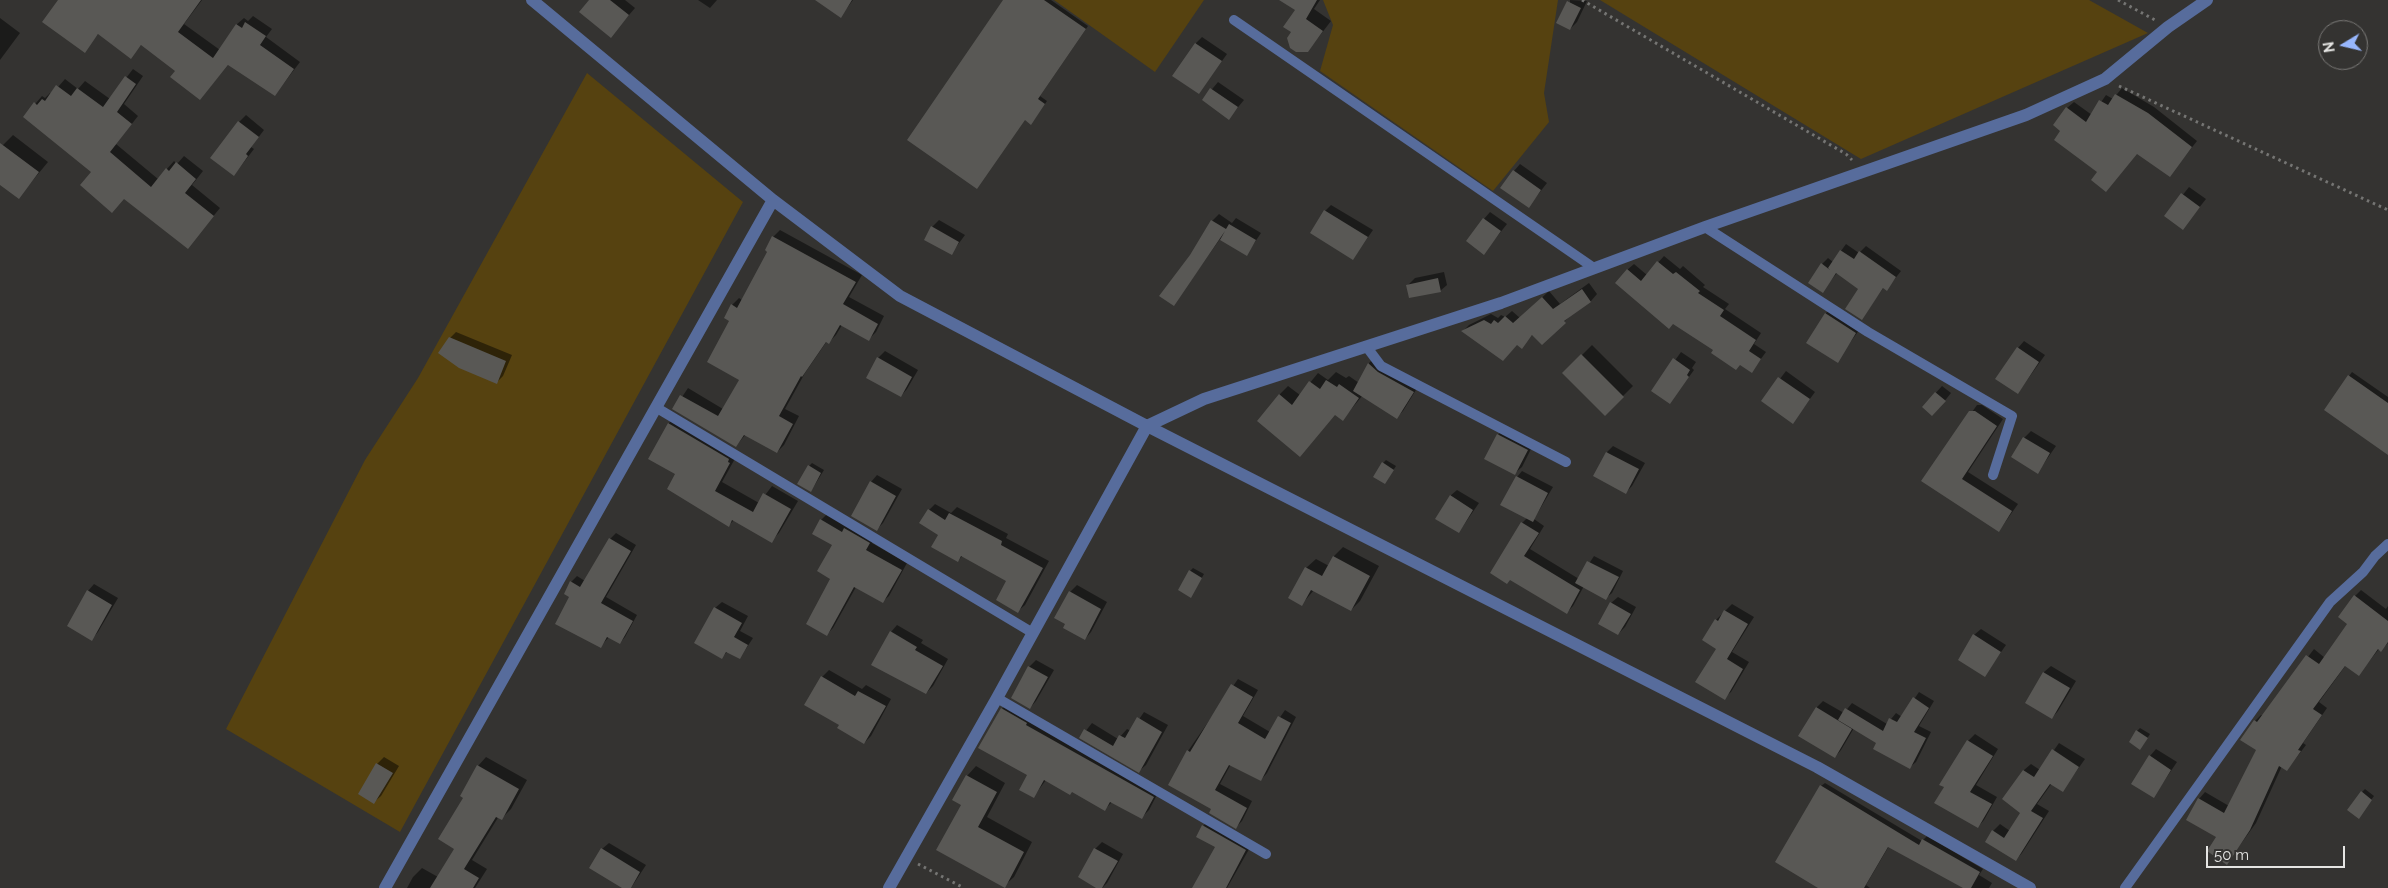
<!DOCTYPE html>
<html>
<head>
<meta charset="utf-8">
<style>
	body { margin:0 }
	#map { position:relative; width:2388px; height:888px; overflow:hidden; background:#343331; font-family:Raleway,sans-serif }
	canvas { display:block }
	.north { position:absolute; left:2318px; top:20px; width:50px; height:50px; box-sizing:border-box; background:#343331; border:1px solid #7b7a78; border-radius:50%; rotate:261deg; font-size:14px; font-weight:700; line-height:20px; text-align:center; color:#e5e5e3 }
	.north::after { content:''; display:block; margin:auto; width:18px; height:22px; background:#97b6fd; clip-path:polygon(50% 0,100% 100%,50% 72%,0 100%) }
	.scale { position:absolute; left:2206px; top:846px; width:139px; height:22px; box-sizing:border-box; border:2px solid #e5e5e3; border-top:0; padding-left:6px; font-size:15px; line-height:18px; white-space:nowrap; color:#e5e5e3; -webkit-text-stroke:4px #343331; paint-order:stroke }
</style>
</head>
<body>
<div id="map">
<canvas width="2388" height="888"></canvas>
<div class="north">N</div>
<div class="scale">50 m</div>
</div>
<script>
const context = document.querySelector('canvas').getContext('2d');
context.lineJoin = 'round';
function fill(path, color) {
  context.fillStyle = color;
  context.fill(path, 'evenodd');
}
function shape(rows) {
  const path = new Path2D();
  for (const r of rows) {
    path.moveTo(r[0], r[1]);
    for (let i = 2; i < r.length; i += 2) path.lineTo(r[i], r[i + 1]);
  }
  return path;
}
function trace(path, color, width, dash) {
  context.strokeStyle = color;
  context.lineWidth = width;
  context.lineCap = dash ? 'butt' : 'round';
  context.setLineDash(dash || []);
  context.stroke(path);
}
fill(shape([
	[1054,0,1204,0,1155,72],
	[1323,0,1558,0,1544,93,1549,122,1493,191,1320,71,1333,25],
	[1600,0,2089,0,2148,33,1861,159],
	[587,73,743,202,400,832,226,729,365,460,418,378]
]), '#564210');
fill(shape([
	[59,0,202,0,184,24,220,50,236,25,244,18,248,21,253,16,272,29,266,37,300,62,275,95,229,64,200,99,177,70,142,44,131,57,99,33,84,51],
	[590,0,625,0,635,8,617,29],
	[698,0,717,0,710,8],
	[827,0,853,0,841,16],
	[1005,0,1051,0,1088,26,1040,96,1047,101,1034,120],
	[1281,0,1320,0,1314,9,1331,21,1308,51,1293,32,1296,10],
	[1570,0,1587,1,1577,22,1570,29],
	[0,18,20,33,0,60],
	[1202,37,1227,54,1199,93,1196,43],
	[133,69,143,76,124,104,138,116,116,144,158,179,174,161,177,164,184,156,203,171,192,185,220,208,188,247,24,117,42,96,45,98,50,93,52,94,65,79,78,89,85,81,110,99],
	[1218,82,1244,100,1229,118,1203,100],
	[2122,88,2154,107,2197,141,2170,175,2138,153,2099,171,2062,130,2067,108,2074,102,2092,115,2106,95,2113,99],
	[246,115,264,130,251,147,254,149,234,175,239,122],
	[13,135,48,162,19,197,0,183,0,148],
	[1520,164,1547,183,1529,206,1514,171],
	[2189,187,2206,199,2183,228,2166,216],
	[1331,205,1373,230,1353,259,1325,211],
	[1490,212,1507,224,1484,253,1484,219],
	[1219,214,1232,223,1236,218,1261,233,1247,254,1220,239,1174,304,1191,256,1212,221],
	[939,220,965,235,951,254,932,227],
	[780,230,862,275,849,297,884,316,876,332,869,339,842,325,836,335,829,342,827,341,805,373,785,409,799,416,784,445,777,452,746,434,736,446,674,409,688,388,723,409,740,379,731,320,732,305,739,298,742,300,769,251,773,237],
	[1846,244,1859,253,1866,246,1901,271,1887,289,1884,287,1862,318,1860,289,1837,273,1822,291,1822,264,1828,258,1833,262],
	[1664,256,1680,269,1683,266,1705,285,1703,287,1729,304,1725,309,1761,333,1754,344,1766,352,1752,371,1715,350,1627,270,1634,264,1647,275],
	[1444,272,1447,285,1440,291,1408,285,1415,278],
	[1589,283,1597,294,1591,301,1571,315,1542,343,1533,334,1522,347,1518,343,1503,360,1463,331,1469,325,1491,314,1498,318,1501,315,1505,317,1512,311,1520,318,1549,291,1560,304],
	[1833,307,1862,326,1837,361,1808,343,1826,313],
	[456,332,512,355,503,376,497,382,450,338],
	[2024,341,2045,355,2018,393,2018,348],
	[1592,345,1633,386,1605,414,1564,373],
	[885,351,918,370,907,389,901,396,878,358],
	[1681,352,1696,362,1692,368,1694,370,1670,403,1653,391],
	[1375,357,1419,385,1403,411,1397,417,1363,395,1343,419,1335,414,1300,455,1279,395,1288,386,1300,395,1318,373,1328,380,1336,372,1346,378,1349,376,1359,383,1369,363],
	[1786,371,1815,392,1793,422,1763,401],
	[2352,372,2388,397,2388,453,2349,376],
	[1942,386,1951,393,1939,408,1923,407],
	[1977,405,1982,405,2003,419,1968,472,2018,504,1999,531,1923,481],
	[677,416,737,455,722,482,759,503,772,486,798,501,779,533,771,541,734,520,729,525,677,474,650,459,669,423],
	[1504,428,1534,443,1522,467,1515,473,1498,435],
	[2031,431,2056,446,2038,472,2024,438],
	[1613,446,1645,463,1632,486,1626,492,1607,452],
	[1386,460,1396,466,1385,483,1383,463],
	[812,463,824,470,811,491,809,466],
	[1522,471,1553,487,1534,519,1544,526,1530,549,1579,579,1594,556,1623,571,1612,593,1606,598,1584,586,1573,606,1566,613,1511,579,1522,523,1527,518,1517,477],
	[877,475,902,489,883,523,876,530,871,482],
	[1457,490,1479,503,1459,532,1450,496],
	[935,504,951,513,957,507,1008,534,1006,538,1049,561,1025,605,1018,611,1008,580,963,555,958,561,929,510],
	[827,514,875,537,872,543,907,563,889,596,882,602,856,587,833,628,827,634,833,545,821,520],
	[616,533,636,545,606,597,637,615,625,637,620,643,609,637,601,646,571,596,571,582,577,576,585,581,610,539],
	[1343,547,1379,566,1360,601,1351,610,1314,590,1302,604,1306,568,1316,559,1329,566,1334,556],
	[1193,568,1204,574,1193,593,1190,571],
	[94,584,118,598,98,632,92,639,88,591],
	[1077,585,1107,602,1091,632,1085,639,1067,624,1070,592],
	[2361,590,2386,609,2388,606,2388,643,2381,650,2379,649,2359,674,2346,665,2319,702,2327,708,2303,743,2306,745,2287,770,2282,766,2256,823,2227,863,2218,837,2199,799,2205,792,2229,806,2257,749,2255,721,2261,715,2263,716,2314,649,2325,658,2349,624,2355,596],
	[1618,597,1636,607,1625,627,1618,634,1611,603],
	[722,602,748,616,740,631,753,638,740,658,728,651,722,657,715,608],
	[1732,604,1754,617,1732,652,1749,662,1731,692,1724,698,1716,620],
	[897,625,923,640,921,643,948,659,933,686,926,693,891,632],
	[1981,629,2006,645,1985,675,1974,635],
	[1036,660,1054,670,1036,701,1030,708,1012,697,1029,667],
	[2051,666,2076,681,2058,711,2052,718,2026,703,2044,672],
	[829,670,862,689,866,685,891,699,871,736,864,743,840,725,822,677],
	[1238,679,1258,690,1243,716,1270,732,1285,710,1296,717,1267,773,1261,780,1231,764,1220,784,1252,801,1242,821,1236,827,1212,809,1188,751],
	[1919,692,1934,701,1919,726,1931,732,1916,762,1910,767,1878,743,1854,728,1841,750,1835,757,1816,708,1823,701,1844,713,1852,703,1887,724,1896,713,1902,717],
	[1009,701,1160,789,1149,810,1142,817,1112,802,1105,809,1072,791,1046,780,1034,796,1029,775,1002,709],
	[1144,712,1168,725,1146,765,1139,771,1081,737,1092,723,1118,739,1127,729,1131,731],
	[2140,728,2150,734,2143,745,2137,731],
	[1975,734,1998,749,1976,785,1997,797,1984,820,1978,827,1936,803,1968,741],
	[2059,743,2085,759,2063,790,2052,783,2037,804,2049,811,2022,853,2016,860,1993,831,2000,824,2010,831,2022,812,2003,799,2024,770,2031,764,2040,770],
	[2156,749,2177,762,2154,796,2150,756],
	[384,757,399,766,381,796,374,802,377,764],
	[486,757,527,780,511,809,502,818,499,816,472,860,487,869,475,888,407,888,413,877,422,868,438,877,456,849,465,797,478,766],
	[976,766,1005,783,987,817,1032,842,1014,877,1004,886,962,805,967,776],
	[1825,783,1922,841,1927,836,1983,869,1979,875,1992,883,1989,888,1965,888,1889,846,1866,885,1870,888,1820,888,1821,786],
	[2365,789,2374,796,2361,814,2362,792],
	[1210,819,1252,844,1227,888,1205,888,1217,846,1203,826],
	[1102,842,1123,854,1107,883,1102,888,1098,888,1095,849],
	[609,843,646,865,631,888,624,888,602,849]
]), '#0007');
fill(shape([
	[58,0,201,0,178,32,213,58,236,24,242,28,245,22,266,36,260,45,294,69,275,96,228,65,200,100,170,77,175,71,141,45,131,59,98,34,85,53,42,22],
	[589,0,610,0,629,15,611,38,579,12],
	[815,0,852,0,841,18],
	[1003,0,1044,0,1086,29,1038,99,1045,104,1031,125,1025,120,977,189,907,140],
	[1279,0,1317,0,1306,19,1323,31,1308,52,1296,52,1290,48,1287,38,1291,32,1283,27,1295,10],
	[1567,1,1581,8,1570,30,1556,23],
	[1195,43,1222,61,1199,94,1172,76],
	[125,76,136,84,117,112,132,124,110,152,151,187,166,168,169,171,176,162,196,179,185,193,214,216,188,249,124,199,112,213,80,185,91,172,23,117,34,102,37,105,42,99,45,101,56,85,71,96,77,88,103,107],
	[1210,88,1238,107,1229,120,1202,100],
	[2115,94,2148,113,2192,147,2170,177,2137,154,2106,192,2091,180,2097,172,2054,140,2060,131,2053,125,2066,107,2086,122,2099,100,2108,105],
	[238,121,259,137,246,154,248,156,234,176,210,158],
	[0,143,39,172,19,199,0,185],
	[1513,170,1541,190,1529,208,1500,188],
	[2181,193,2200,207,2183,230,2164,216],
	[1324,210,1368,237,1353,260,1310,233],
	[1483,218,1501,231,1484,255,1466,241],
	[1211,220,1226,229,1229,224,1256,240,1247,256,1220,240,1225,231,1174,306,1159,296,1190,255],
	[931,226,959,242,952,255,924,240],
	[772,236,856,282,843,304,878,324,869,341,840,325,829,344,826,342,802,377,801,376,779,416,793,424,777,453,744,435,736,447,672,409,680,395,718,416,739,380,707,362,729,321,724,318,731,304,737,308,767,252,765,250],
	[1840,250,1854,259,1859,251,1896,277,1887,291,1883,288,1862,320,1845,309,1858,289,1836,273,1823,293,1808,283,1821,263,1830,270,1828,268],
	[1657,261,1673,274,1676,272,1700,291,1698,293,1724,310,1720,316,1756,340,1749,351,1761,359,1752,373,1740,365,1736,370,1711,353,1713,350,1673,324,1669,329,1615,283,1627,269,1641,281],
	[1438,278,1441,292,1409,298,1406,285],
	[1582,289,1591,302,1564,321,1566,323,1542,345,1532,335,1522,349,1517,345,1503,361,1461,331,1484,320,1491,324,1494,320,1498,323,1505,316,1513,323,1542,297,1553,309],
	[1825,313,1856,333,1838,363,1806,343],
	[449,337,506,361,497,384,459,368,438,353],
	[2017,347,2039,362,2018,394,1995,379],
	[1581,354,1624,397,1605,416,1562,373],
	[877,357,912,377,901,397,866,378],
	[1673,358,1690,370,1687,375,1689,377,1670,404,1651,391],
	[1368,363,1378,372,1414,392,1397,419,1353,391],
	[2348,375,2388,403,2388,455,2324,410],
	[1778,377,1810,399,1793,424,1761,401],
	[1326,380,1337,387,1339,384,1359,398,1343,421,1335,415,1300,457,1257,421,1279,394,1292,405,1309,381,1320,389],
	[1935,392,1946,401,1932,416,1922,407],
	[1969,411,1975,411,1997,426,1962,479,2012,511,1999,532,1921,481],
	[668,423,729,459,728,462,730,463,715,491,753,512,763,493,791,509,772,543,732,520,729,527,667,489,675,474,648,459],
	[1497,434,1528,450,1515,475,1484,459],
	[2023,437,2050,453,2038,474,2011,457],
	[1606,452,1639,469,1626,494,1593,476],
	[1382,462,1394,470,1385,484,1373,477],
	[808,465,821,473,811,492,797,484],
	[1516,476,1548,493,1533,522,1500,505],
	[870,481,896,496,877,531,851,516],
	[1450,495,1473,510,1459,533,1435,519],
	[928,509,945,520,949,513,1002,541,1001,545,1043,568,1018,613,996,600,1006,581,961,556,958,562,931,547,938,535,919,523],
	[820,519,842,532,844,528,870,543,866,550,902,570,883,603,854,587,827,636,806,624,830,579,817,571,832,545,812,534],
	[1521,522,1539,533,1524,556,1580,590,1567,614,1510,580,1507,584,1490,573],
	[609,538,631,551,601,603,633,621,620,644,607,637,601,648,555,624,569,597,564,594,570,581,580,587],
	[1333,556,1370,576,1351,611,1311,590,1302,606,1288,598,1305,567,1322,576],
	[1587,561,1619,577,1606,600,1575,583],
	[1189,570,1202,578,1191,598,1178,590],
	[87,590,112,605,92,641,67,626],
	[1069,591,1101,609,1085,640,1063,628,1065,624,1054,618],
	[2354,595,2388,621,2388,642,2381,652,2378,649,2359,676,2345,666,2313,709,2322,715,2298,750,2301,751,2287,771,2279,766,2250,830,2227,865,2207,851,2216,837,2186,820,2198,798,2224,813,2256,750,2240,740,2254,720,2257,722,2306,655,2319,664,2347,624,2338,617],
	[1610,602,1631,614,1618,635,1598,624],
	[714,607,742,623,734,637,748,645,740,659,726,652,722,659,694,643],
	[1724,610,1748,624,1727,659,1743,669,1725,700,1695,682,1716,649,1702,640,1715,619,1718,621],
	[890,631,917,647,915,650,943,666,926,694,871,665],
	[1973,634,2001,652,1985,677,1958,660],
	[1028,666,1048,677,1030,709,1011,698],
	[2043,672,2070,688,2052,719,2025,703],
	[821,676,855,696,858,691,886,706,864,744,837,728,839,725,804,705],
	[1231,684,1253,697,1238,723,1265,739,1278,716,1291,723,1261,781,1229,765,1215,790,1247,808,1236,829,1209,813,1211,809,1168,785,1187,750,1190,752],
	[1913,697,1929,708,1914,732,1926,738,1910,769,1873,749,1876,743,1838,720,1845,708,1883,731,1889,718,1897,722],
	[1816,707,1852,729,1835,758,1798,736],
	[1001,708,1027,723,1026,725,1154,797,1142,819,1110,802,1105,811,1072,792,1070,795,1044,780,1034,798,1019,790,1027,775,978,748],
	[1137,717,1162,732,1139,773,1079,738,1084,729,1113,746,1119,735,1125,738],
	[2136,730,2148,738,2140,750,2129,742],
	[1967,740,1993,756,1970,792,1992,804,1978,828,1934,803,1944,787,1939,785],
	[2052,749,2079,767,2063,792,2050,784,2031,811,2043,818,2016,861,1985,842,1992,830,2004,838,2020,813,2002,799,2023,770,2034,777],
	[2149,755,2171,770,2154,798,2131,784],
	[376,763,393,773,374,804,358,794],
	[477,765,519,789,502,820,496,817,464,869,479,878,473,888,430,888,454,849,438,839,463,798,460,796],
	[966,775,997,792,978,827,1024,852,1005,888,936,850,961,805,952,800],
	[1820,785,1919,845,1922,839,1980,872,1971,888,1963,888,1888,847,1864,888,1818,888,1775,862],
	[2361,791,2372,800,2359,819,2347,810],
	[1202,825,1246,850,1226,888,1192,888,1215,847,1196,837],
	[601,848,640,872,631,888,622,888,589,868],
	[1094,848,1118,861,1102,888,1096,888,1078,877]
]), '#595855');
trace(shape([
	[1582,0,1846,154,1852,160],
	[2118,0,2155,20],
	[2119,86,2388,210],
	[918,864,964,888]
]), '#757573', 3, [2.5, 4]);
trace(shape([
	[1234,20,1594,268],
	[1705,227,1868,332,2012,416,1993,475],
	[1366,346,1381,366,1566,462],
	[657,408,1033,633],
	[997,698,1266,854],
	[2125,888,2330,602,2363,572,2375,556,2388,544]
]), '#576c9c', 10);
trace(shape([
	[532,0,773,200,900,296,1147,426,1817,767,2030,888],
	[385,888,773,200],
	[889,888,997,698,1147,426,1204,399,1501,303,1705,227,2026,115,2105,79,2168,27,2207,0]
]), '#576c9c', 12);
</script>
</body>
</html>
